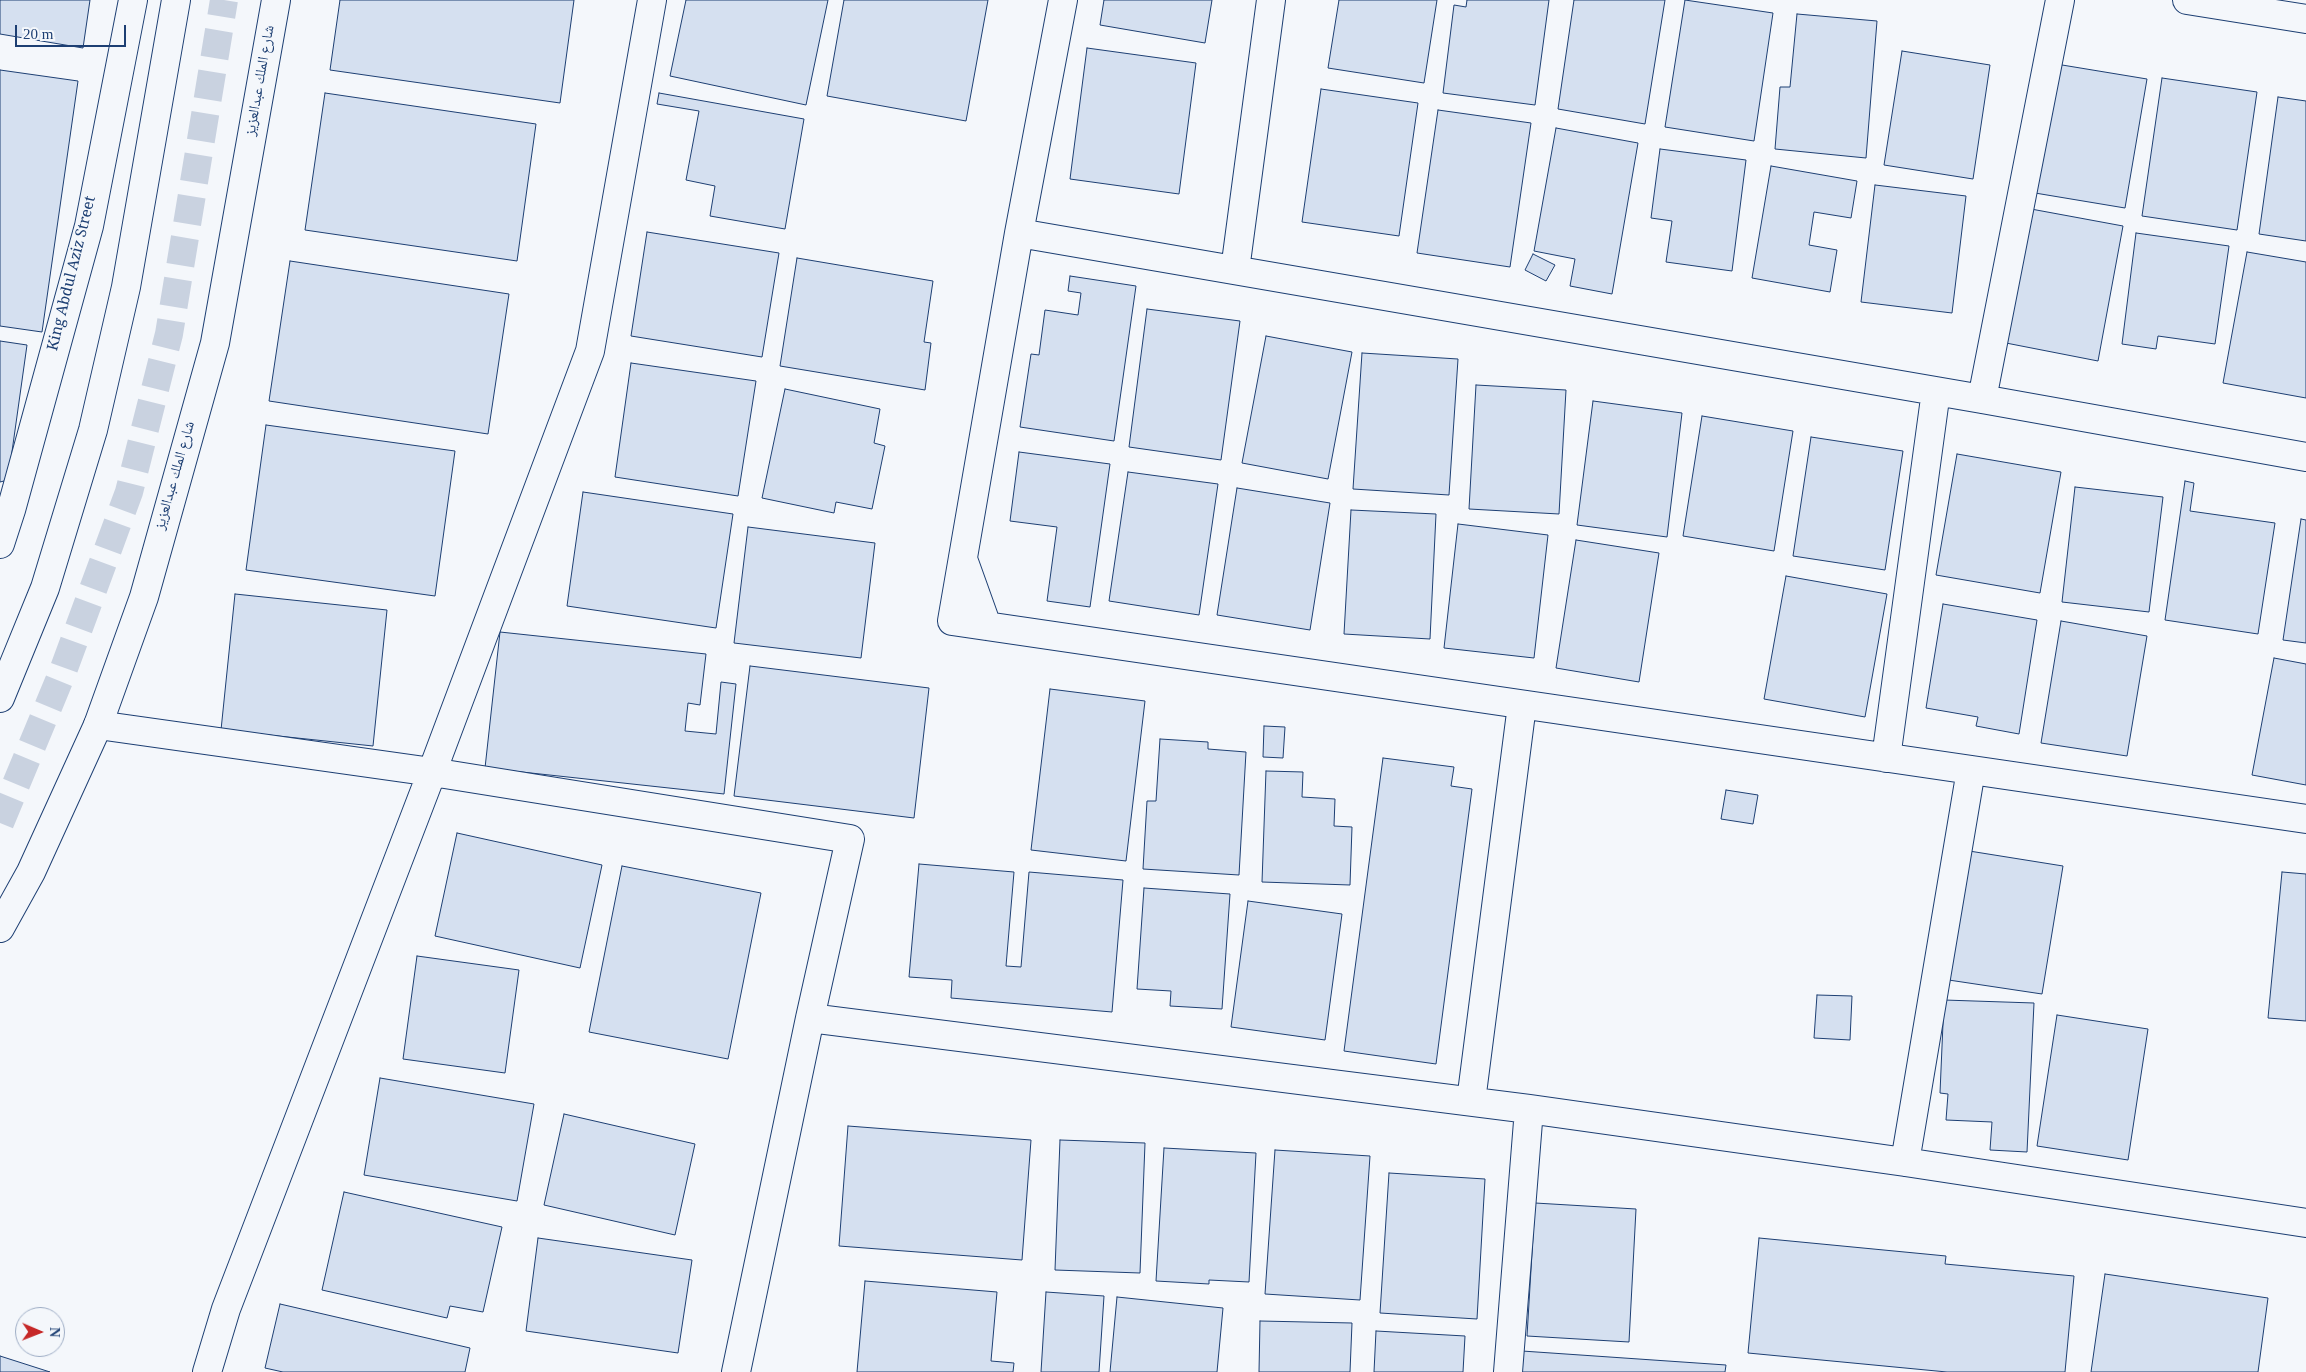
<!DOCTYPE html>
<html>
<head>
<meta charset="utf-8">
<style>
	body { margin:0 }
	#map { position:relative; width:2306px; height:1372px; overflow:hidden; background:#f4f7fb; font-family:Georgia,serif }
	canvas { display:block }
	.north { position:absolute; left:15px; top:1307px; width:50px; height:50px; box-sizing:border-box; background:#f4f7fb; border:1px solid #9eadc5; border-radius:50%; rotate:91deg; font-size:14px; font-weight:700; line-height:20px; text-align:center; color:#1d3f73 }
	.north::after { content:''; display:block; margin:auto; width:18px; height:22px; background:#c62828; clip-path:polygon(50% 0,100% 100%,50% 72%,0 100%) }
	.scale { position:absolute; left:15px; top:25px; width:111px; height:22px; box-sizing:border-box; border:2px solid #1d3f73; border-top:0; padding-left:6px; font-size:15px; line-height:18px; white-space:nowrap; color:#1d3f73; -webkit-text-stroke:4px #f4f7fb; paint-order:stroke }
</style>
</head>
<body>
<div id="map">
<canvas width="2306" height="1372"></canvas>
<div class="north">N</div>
<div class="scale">20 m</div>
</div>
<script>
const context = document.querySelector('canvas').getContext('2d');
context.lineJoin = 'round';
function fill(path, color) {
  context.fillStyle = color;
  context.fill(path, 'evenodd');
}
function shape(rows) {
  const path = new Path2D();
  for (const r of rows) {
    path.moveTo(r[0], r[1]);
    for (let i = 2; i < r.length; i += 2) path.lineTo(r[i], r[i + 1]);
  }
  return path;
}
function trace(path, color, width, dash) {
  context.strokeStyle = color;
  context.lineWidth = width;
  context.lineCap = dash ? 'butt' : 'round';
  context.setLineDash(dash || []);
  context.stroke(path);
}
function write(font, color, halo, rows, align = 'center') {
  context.font = font + ' Georgia,"Noto Naskh Arabic",serif';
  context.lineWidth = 4;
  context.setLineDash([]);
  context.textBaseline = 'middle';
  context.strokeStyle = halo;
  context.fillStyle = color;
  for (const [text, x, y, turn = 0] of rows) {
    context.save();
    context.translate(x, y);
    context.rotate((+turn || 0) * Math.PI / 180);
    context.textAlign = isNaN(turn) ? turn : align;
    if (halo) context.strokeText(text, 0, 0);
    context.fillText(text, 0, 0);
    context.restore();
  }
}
const building = shape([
	[0,0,90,0,83,48,0,34,0,0],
	[340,0,574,0,560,103,330,70,340,0],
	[686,0,828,0,806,105,670,76,686,0],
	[844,0,988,0,966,121,827,96,844,0],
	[1104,0,1212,0,1205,43,1100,25,1104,0],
	[1339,0,1437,0,1424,83,1328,68,1339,0],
	[1467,0,1549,0,1535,105,1443,93,1454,5,1466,7,1467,0],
	[1574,0,1665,0,1645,124,1558,109,1574,0],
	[1685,0,1773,13,1754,141,1665,127,1685,0],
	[1797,14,1877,21,1866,158,1775,149,1780,87,1790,87,1797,14],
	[1087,48,1196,63,1179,194,1070,179,1087,48],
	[1902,51,1990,65,1973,179,1884,165,1902,51],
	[2056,64,2147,79,2125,208,2035,193,2056,64],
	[0,70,78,81,42,332,0,326,0,70],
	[2162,78,2257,92,2237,230,2142,216,2162,78],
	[1321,89,1418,103,1399,236,1302,222,1321,89],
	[325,93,536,124,517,261,305,230,325,93],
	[659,93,804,119,785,229,710,216,715,186,686,180,699,111,657,104,659,93],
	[2278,97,2306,101,2306,241,2259,234,2278,97],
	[1438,110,1531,123,1510,267,1417,253,1438,110],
	[1556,128,1638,143,1612,294,1570,286,1575,259,1534,251,1556,128],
	[1660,149,1746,160,1732,271,1666,262,1672,221,1651,218,1660,149],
	[1771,166,1857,181,1851,218,1814,212,1809,245,1837,250,1830,292,1752,278,1771,166],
	[1875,185,1966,196,1952,313,1861,302,1875,185],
	[2031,209,2123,226,2098,361,2006,343,2031,209],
	[647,232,779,253,762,357,631,336,647,232],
	[2136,233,2229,246,2215,344,2158,336,2156,349,2122,344,2136,233],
	[2247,252,2306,262,2306,398,2223,383,2247,252],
	[1533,254,1555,265,1546,281,1525,270,1533,254],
	[797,258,933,281,924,342,931,343,925,390,780,366,797,258],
	[290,261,509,294,488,434,269,401,290,261],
	[1070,276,1136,286,1114,441,1020,427,1031,354,1039,355,1045,310,1078,315,1081,293,1068,291,1070,276],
	[1147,309,1240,321,1221,460,1129,447,1147,309],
	[1266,336,1352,352,1328,479,1242,463,1266,336],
	[0,341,27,345,8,480,0,482,0,341],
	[1362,353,1458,359,1449,495,1353,489,1362,353],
	[631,363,756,381,738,496,615,477,631,363],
	[1476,385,1566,390,1559,514,1469,509,1476,385],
	[785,389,880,409,874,443,885,446,872,509,836,502,834,513,762,498,785,389],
	[1593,401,1682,413,1667,537,1577,525,1593,401],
	[1702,416,1793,431,1774,551,1683,536,1702,416],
	[266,425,455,451,435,596,246,570,266,425],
	[1811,437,1903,451,1885,570,1793,556,1811,437],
	[1019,452,1110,464,1090,607,1047,601,1057,527,1010,521,1019,452],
	[1957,454,2061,472,2040,593,1936,575,1957,454],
	[1128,472,1218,484,1199,615,1109,601,1128,472],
	[2185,481,2194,483,2190,511,2275,523,2258,634,2165,620,2185,481],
	[2075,487,2163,497,2149,612,2062,602,2075,487],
	[1237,488,1330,503,1310,630,1217,615,1237,488],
	[583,492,733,514,716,628,567,606,583,492],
	[1351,510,1436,514,1430,639,1344,634,1351,510],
	[2301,519,2306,520,2306,643,2283,640,2301,519],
	[1458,524,1548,535,1534,658,1444,648,1458,524],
	[748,527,875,543,861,658,734,643,748,527],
	[1576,540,1659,553,1639,682,1556,668,1576,540],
	[1786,576,1887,594,1865,717,1764,699,1786,576],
	[235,594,387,610,373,746,221,730,235,594],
	[1943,604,2037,620,2019,734,1976,726,1978,717,1926,708,1943,604],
	[2061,621,2147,636,2127,756,2041,743,2061,621],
	[500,632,706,654,700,705,688,703,685,731,716,734,721,682,736,684,724,794,485,768,500,632],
	[2274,658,2306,664,2306,785,2252,775,2274,658],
	[750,666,929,688,914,818,734,796,750,666],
	[1050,689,1145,701,1126,861,1031,850,1050,689],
	[1264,726,1285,727,1283,758,1263,757,1264,726],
	[1160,739,1208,742,1208,749,1246,752,1239,875,1143,869,1147,801,1156,801,1160,739],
	[1383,758,1454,767,1451,786,1472,789,1436,1064,1344,1051,1383,758],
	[1266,771,1303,772,1302,797,1335,799,1334,826,1352,827,1350,885,1262,882,1266,771],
	[1726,790,1758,795,1753,824,1721,819,1726,790],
	[457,833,602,865,580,968,435,936,457,833],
	[1963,850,2063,866,2042,994,1942,979,1963,850],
	[919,864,1014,872,1006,966,1021,967,1029,872,1123,880,1112,1012,951,998,952,980,909,977,919,864],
	[622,866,761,893,728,1059,589,1032,622,866],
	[2282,872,2306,874,2306,1021,2268,1018,2282,872],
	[1144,888,1230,894,1222,1009,1170,1006,1171,991,1137,989,1144,888],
	[1248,901,1342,914,1325,1040,1231,1027,1248,901],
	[417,956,519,970,505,1073,403,1059,417,956],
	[1817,995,1852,996,1850,1040,1814,1038,1817,995],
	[1944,1000,2034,1003,2027,1152,1990,1150,1992,1122,1946,1120,1948,1094,1940,1093,1944,1000],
	[2057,1015,2148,1029,2128,1160,2037,1146,2057,1015],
	[380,1078,534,1104,517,1201,364,1175,380,1078],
	[564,1114,695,1144,675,1235,544,1205,564,1114],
	[848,1126,1031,1140,1022,1260,839,1246,848,1126],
	[1060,1140,1145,1143,1140,1273,1055,1270,1060,1140],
	[1164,1148,1256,1153,1249,1282,1209,1280,1209,1284,1156,1281,1164,1148],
	[1275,1150,1370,1156,1360,1300,1265,1294,1275,1150],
	[1389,1173,1485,1179,1477,1319,1380,1313,1389,1173],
	[344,1192,502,1227,483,1312,450,1306,447,1318,322,1290,344,1192],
	[1535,1203,1636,1209,1629,1342,1527,1336,1535,1203],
	[538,1238,692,1260,678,1353,526,1331,538,1238],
	[1759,1238,1946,1256,1945,1264,2074,1276,2065,1372,1947,1372,1748,1353,1759,1238],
	[2105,1274,2268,1298,2258,1372,2091,1372,2105,1274],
	[865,1281,997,1292,991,1361,1014,1363,1013,1372,857,1372,865,1281],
	[1046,1292,1104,1296,1099,1372,1041,1372,1046,1292],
	[1117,1297,1223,1308,1217,1372,1110,1372,1117,1297],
	[280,1304,470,1348,465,1372,283,1372,265,1368,280,1304],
	[1260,1321,1352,1323,1350,1372,1259,1372,1260,1321],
	[1376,1331,1465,1336,1463,1372,1374,1372,1376,1331],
	[1522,1351,1726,1365,1725,1372,1520,1372,1522,1351],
	[0,1356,50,1372,0,1372,0,1356]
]);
fill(building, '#d5e0f0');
trace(building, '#1d3f73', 1);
trace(shape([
	[0,823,63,671,129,492,169,334,224,0]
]), '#c9d2e0', 28, [28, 14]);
const street = shape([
	[1063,0,1019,233,952,621,2306,819],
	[2187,0,2306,19],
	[1019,233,1982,399,2306,457],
	[1235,270,1271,0],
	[1982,399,2060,0],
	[963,559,987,626],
	[98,725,432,772,850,839,810,1018,736,1372],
	[1886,758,1936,391],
	[810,1018,1529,1109,1905,1162,2306,1223],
	[1471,1101,1522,705],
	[1905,1162,1971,770],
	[207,1372,226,1309,432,772,590,351,652,0],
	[1508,1372,1529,1109]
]);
const secondary = shape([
	[0,544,11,510,89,226,133,0],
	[0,698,45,588,93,430,126,287,176,0],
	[0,928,31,872,98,725,144,597,215,343,276,0]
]);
trace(street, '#1d3f73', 30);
trace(secondary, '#1d3f73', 30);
trace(street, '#f4f7fb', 28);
trace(secondary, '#f4f7fb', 28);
write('15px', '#1d3f73', '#f4f7fb', [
	["شارع الملك عبدالعزيز",262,81,-80],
	["King Abdul Aziz Street",74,274,-76],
	["شارع الملك عبدالعزيز",177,476,-74]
]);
</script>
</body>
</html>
